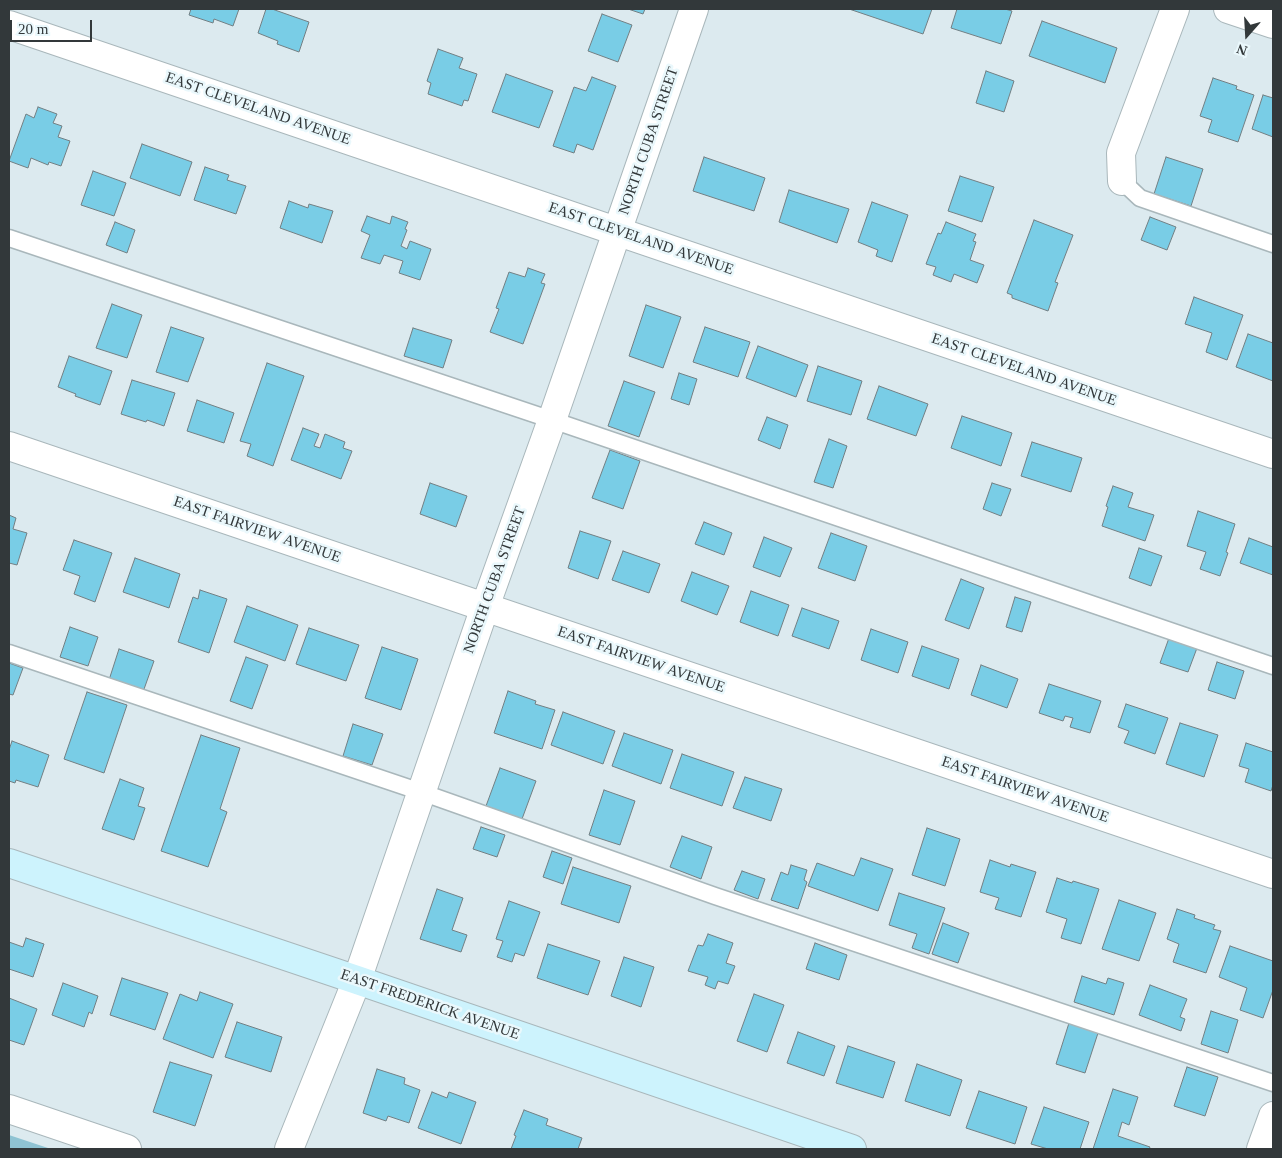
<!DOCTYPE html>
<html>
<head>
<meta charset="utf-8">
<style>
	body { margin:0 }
	#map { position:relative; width:1282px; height:1158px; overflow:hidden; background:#dceaef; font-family:Georgia,serif }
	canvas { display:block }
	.frame { position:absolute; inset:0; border:10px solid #32383a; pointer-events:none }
	.north { position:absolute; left:1222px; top:10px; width:50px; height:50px; -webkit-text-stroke:4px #eaf8fc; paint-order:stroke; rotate:199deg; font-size:14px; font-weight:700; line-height:20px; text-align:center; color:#32383a }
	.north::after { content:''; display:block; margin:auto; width:18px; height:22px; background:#32383a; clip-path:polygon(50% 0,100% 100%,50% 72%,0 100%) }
	.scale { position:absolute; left:10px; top:20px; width:82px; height:22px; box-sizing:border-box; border:2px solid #32383a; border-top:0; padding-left:6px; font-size:15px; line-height:18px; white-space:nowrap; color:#32383a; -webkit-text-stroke:4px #eaf8fc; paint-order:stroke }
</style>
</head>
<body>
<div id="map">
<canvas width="1282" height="1158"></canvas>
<div class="frame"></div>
<div class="north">N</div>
<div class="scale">20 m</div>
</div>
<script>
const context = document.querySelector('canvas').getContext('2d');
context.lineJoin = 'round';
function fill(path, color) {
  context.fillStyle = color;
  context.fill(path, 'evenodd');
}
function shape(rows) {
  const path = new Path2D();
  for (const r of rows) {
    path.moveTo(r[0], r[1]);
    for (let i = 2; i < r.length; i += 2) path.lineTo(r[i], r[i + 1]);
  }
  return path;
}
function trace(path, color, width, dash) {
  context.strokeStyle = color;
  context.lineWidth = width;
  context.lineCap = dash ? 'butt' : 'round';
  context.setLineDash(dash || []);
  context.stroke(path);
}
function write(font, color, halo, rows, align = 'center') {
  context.font = font + ' Georgia,serif';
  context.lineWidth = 5;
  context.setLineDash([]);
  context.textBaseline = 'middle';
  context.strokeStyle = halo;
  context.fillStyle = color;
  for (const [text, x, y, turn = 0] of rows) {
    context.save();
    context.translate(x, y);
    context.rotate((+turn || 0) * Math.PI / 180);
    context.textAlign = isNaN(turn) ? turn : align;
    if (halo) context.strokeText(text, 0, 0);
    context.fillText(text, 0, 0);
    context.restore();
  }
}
fill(shape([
	[9,1135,51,1149,9,1149]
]), '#8fc3d3');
const building = shape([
	[191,9,239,9,233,26,214,19,213,23,189,15,191,9],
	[266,9,272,9,309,22,299,52,277,44,278,41,258,33,266,9],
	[628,9,645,9,643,14,628,9],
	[849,9,932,9,923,34,849,9],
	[957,9,1005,9,1012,11,1001,44,951,28,957,9],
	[602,14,632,25,618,62,588,51,602,14],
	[1042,21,1117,48,1105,83,1029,56,1042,21],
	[438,49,463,58,459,68,477,74,468,101,464,100,462,106,428,94,431,83,427,81,438,49],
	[986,71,1014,81,1004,112,976,103,986,71],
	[506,74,553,91,539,128,492,112,506,74],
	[592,77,616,86,593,150,577,144,574,153,553,146,574,87,586,91,592,77],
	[1213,78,1237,86,1236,89,1254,95,1238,142,1208,132,1212,120,1200,116,1213,78],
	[1263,95,1273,98,1273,137,1252,129,1263,95],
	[38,107,57,114,53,123,62,126,58,137,70,141,61,166,49,162,48,165,31,158,28,168,9,161,26,114,34,118,38,107],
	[142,144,192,162,180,196,130,178,142,144],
	[704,157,765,178,754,211,693,191,704,157],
	[1166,157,1203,169,1191,206,1154,194,1166,157],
	[205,167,229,175,227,180,246,186,236,214,194,200,205,167],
	[93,171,126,183,114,216,81,205,93,171],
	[960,176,994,187,982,222,948,211,960,176],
	[789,190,849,209,837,243,779,222,789,190],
	[289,201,308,208,309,204,333,211,322,243,280,228,289,201],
	[872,202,908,215,892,262,876,256,878,250,858,242,872,202],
	[367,216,390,224,392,216,408,222,405,229,407,230,401,246,407,249,410,241,431,249,420,280,399,273,403,261,384,255,380,264,361,258,370,235,361,231,367,216],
	[1150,217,1176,227,1167,250,1141,240,1150,217],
	[1034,220,1073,235,1055,282,1058,283,1048,311,1012,298,1012,295,1007,293,1034,220],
	[115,222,135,230,127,253,106,245,115,222],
	[946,222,976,234,973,241,976,242,970,260,984,265,977,283,954,274,951,282,933,275,936,267,926,264,938,233,941,234,946,222],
	[528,268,545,274,541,283,545,284,523,344,490,332,499,309,496,308,509,272,525,277,528,268],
	[1194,297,1243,315,1227,360,1206,352,1212,333,1185,324,1194,297],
	[112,304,142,315,127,358,96,348,112,304],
	[646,305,681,317,663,368,629,356,646,305],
	[171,327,204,338,188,382,156,372,171,327],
	[705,327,750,342,738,377,693,362,705,327],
	[413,328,452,340,443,368,404,356,413,328],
	[1248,334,1273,343,1273,381,1236,367,1248,334],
	[758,346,808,365,796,397,746,378,758,346],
	[69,356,112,371,100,405,75,396,76,394,58,387,69,356],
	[267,363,304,376,273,466,247,456,251,444,240,441,267,363],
	[818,366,862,381,851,415,807,401,818,366],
	[679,373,697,379,689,405,671,399,679,373],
	[132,380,175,393,164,426,147,420,146,422,121,414,132,380],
	[624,381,655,392,639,437,608,426,624,381],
	[879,386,928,404,916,436,867,419,879,386],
	[197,400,234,413,224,443,187,431,197,400],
	[962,416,1012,433,1001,466,951,448,962,416],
	[767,417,788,425,780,449,758,440,767,417],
	[303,428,319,434,314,446,320,448,325,434,345,442,343,448,352,451,341,479,291,460,303,428],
	[829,439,847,446,833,488,814,482,829,439],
	[1032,442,1082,458,1071,492,1021,476,1032,442],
	[610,450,640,461,623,509,592,498,610,450],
	[430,483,467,496,456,527,420,514,430,483],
	[992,483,1011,489,1001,516,983,509,992,483],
	[1113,486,1133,493,1128,507,1154,515,1145,541,1102,526,1108,507,1106,506,1113,486],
	[1198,511,1235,524,1226,552,1228,553,1220,576,1200,569,1206,552,1187,546,1198,511],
	[9,515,16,518,13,529,27,533,17,565,9,563,9,515],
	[704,522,732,533,724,555,695,544,704,522],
	[580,531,611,541,598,579,568,568,580,531],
	[831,533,867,546,855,581,818,568,831,533],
	[764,537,792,548,780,577,753,567,764,537],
	[1249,538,1273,547,1273,575,1240,563,1249,538],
	[74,540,112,553,95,602,74,594,80,576,63,570,74,540],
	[1139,548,1162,556,1151,586,1129,578,1139,548],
	[623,551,660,564,649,593,612,580,623,551],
	[135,558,180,574,169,608,123,592,135,558],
	[692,572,729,586,717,615,681,601,692,572],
	[961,579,984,588,969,629,945,620,961,579],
	[200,590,227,599,209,653,178,642,193,597,198,599,200,590],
	[751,591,789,605,778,636,740,622,751,591],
	[1015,597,1031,602,1022,632,1006,627,1015,597],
	[247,606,298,625,285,661,234,642,247,606],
	[802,608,839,621,829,649,792,636,802,608],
	[70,627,98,637,88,666,60,657,70,627],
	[309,628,359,645,346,681,296,664,309,628],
	[871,629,908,642,898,673,861,660,871,629],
	[1169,638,1197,648,1188,672,1160,663,1169,638],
	[922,646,959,659,949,689,912,676,922,646],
	[382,647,418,659,401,710,365,698,382,647],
	[119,649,154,661,143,692,109,680,119,649],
	[246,657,268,665,252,709,230,701,246,657],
	[1217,662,1244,671,1235,699,1208,690,1217,662],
	[9,663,23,668,13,695,9,694,9,663],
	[981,665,1018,679,1007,708,971,695,981,665],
	[1049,684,1101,701,1090,733,1070,727,1073,718,1065,716,1063,721,1039,713,1049,684],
	[508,691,536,701,535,704,555,710,542,749,494,733,508,691],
	[87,692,127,705,104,773,64,759,87,692],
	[1126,704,1168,718,1155,754,1124,743,1129,731,1118,727,1126,704],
	[563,712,615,731,603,764,551,745,563,712],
	[1180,723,1218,735,1204,777,1166,764,1180,723],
	[353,724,383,734,372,765,343,756,353,724],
	[624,733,673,750,661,784,612,766,624,733],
	[201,735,240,748,220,809,227,812,208,867,161,851,201,735],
	[12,741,49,755,38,787,16,780,15,783,9,781,9,750,12,741],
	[1246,743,1273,752,1273,785,1271,791,1245,782,1249,769,1239,766,1246,743],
	[682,754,734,772,722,806,670,788,682,754],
	[500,768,536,781,522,819,486,806,500,768],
	[745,777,782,789,771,821,733,808,745,777],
	[120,779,144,788,138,806,145,808,134,840,102,829,120,779],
	[604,790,635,801,620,845,589,835,604,790],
	[481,827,505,835,497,857,473,849,481,827],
	[927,828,960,839,945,886,912,875,927,828],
	[682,836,712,847,701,879,670,867,682,836],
	[552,851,572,858,563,884,543,877,552,851],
	[861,858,893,869,878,911,808,886,817,863,854,876,861,858],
	[990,860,1010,867,1011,864,1036,872,1021,917,995,909,999,898,980,892,990,860],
	[791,865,807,870,804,880,807,882,798,909,771,900,781,872,788,875,791,865],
	[573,867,631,886,619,923,561,904,573,867],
	[742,871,765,879,758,899,734,890,742,871],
	[1057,878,1072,883,1073,881,1099,889,1081,944,1061,938,1067,919,1046,912,1057,878],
	[437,889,463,898,452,930,467,935,461,952,420,939,437,889],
	[899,893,945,908,929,954,912,948,917,934,889,925,899,893],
	[1119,900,1156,913,1139,961,1102,949,1119,900],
	[509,901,540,912,524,956,515,953,512,962,497,957,503,941,496,939,509,901],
	[1177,909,1195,915,1194,918,1215,925,1213,929,1221,931,1206,973,1173,962,1179,944,1167,939,1177,909],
	[943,923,969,933,958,963,932,954,943,923],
	[708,934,733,943,726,963,735,966,728,984,718,981,715,989,705,985,708,977,688,971,698,945,703,946,708,934],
	[26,938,44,944,33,977,9,969,9,942,23,947,26,938],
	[815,943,847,955,839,980,806,969,815,943],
	[548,944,600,961,588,995,537,978,548,944],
	[1230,946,1273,961,1273,990,1263,1018,1240,1010,1247,988,1219,977,1230,946],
	[624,957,654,967,641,1007,611,996,624,957],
	[1082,976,1106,984,1108,978,1124,983,1114,1015,1074,1002,1082,976],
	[122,978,168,993,155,1030,110,1015,122,978],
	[63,983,98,996,92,1014,89,1012,84,1027,52,1015,63,983],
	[1150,985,1187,999,1180,1017,1185,1019,1181,1031,1139,1015,1150,985],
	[200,992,233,1004,213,1058,163,1039,180,994,197,1001,200,992],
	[754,994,784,1005,767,1052,737,1041,754,994],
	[9,998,37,1009,24,1045,9,1040,9,998],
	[1211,1011,1238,1020,1228,1053,1201,1044,1211,1011],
	[237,1022,282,1037,271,1072,225,1057,237,1022],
	[1069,1023,1098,1033,1085,1073,1056,1064,1069,1023],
	[798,1032,835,1046,824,1076,787,1063,798,1032],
	[848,1046,895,1062,883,1098,836,1083,848,1046],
	[170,1062,212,1075,195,1126,153,1112,170,1062],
	[917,1064,962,1080,950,1116,905,1101,917,1064],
	[1187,1067,1218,1077,1205,1116,1174,1106,1187,1067],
	[377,1069,405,1078,404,1084,420,1090,409,1123,388,1116,386,1121,363,1113,377,1069],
	[1113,1089,1138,1097,1129,1125,1122,1122,1118,1136,1150,1147,1149,1149,1093,1149,1113,1089],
	[979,1091,1027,1107,1015,1144,966,1128,979,1091],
	[432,1092,447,1098,449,1092,476,1102,461,1144,418,1128,432,1092],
	[1044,1107,1089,1122,1080,1149,1048,1149,1031,1144,1044,1107],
	[524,1110,548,1119,546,1125,582,1138,578,1149,511,1149,516,1136,514,1135,524,1110]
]);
fill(building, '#79cde6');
trace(building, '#727f83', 1);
const service = shape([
	[1122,181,1140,198,1273,244],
	[9,238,552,420,1273,666],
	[9,653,421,792,715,896,1273,1083]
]);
const minor = shape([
	[1228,9,1273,24],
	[9,25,1273,454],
	[1122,181,1121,153,1175,9],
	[9,446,1273,874],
	[9,1109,127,1149],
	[289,1149,357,980,485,607,552,420,694,9],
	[1261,1149,1273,1116]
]);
const secondary = shape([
	[9,863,357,980,852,1149]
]);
trace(service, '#a9b7bb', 19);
trace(minor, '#a9b7bb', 30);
trace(secondary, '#a9b7bb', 30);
trace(service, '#fff', 16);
trace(minor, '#fff', 28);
trace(secondary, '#cdf3fd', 28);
write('15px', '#32383a', '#eaf8fc', [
	["EAST CLEVELAND AVENUE",258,109,19],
	["NORTH CUBA STREET",649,141,-71],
	["EAST CLEVELAND AVENUE",641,239,19],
	["EAST CLEVELAND AVENUE",1024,370,19],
	["EAST FAIRVIEW AVENUE",257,530,19],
	["NORTH CUBA STREET",495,580,-70],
	["EAST FAIRVIEW AVENUE",641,660,19],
	["EAST FAIRVIEW AVENUE",1025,790,19],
	["EAST FREDERICK AVENUE",430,1005,19]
]);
</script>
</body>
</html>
